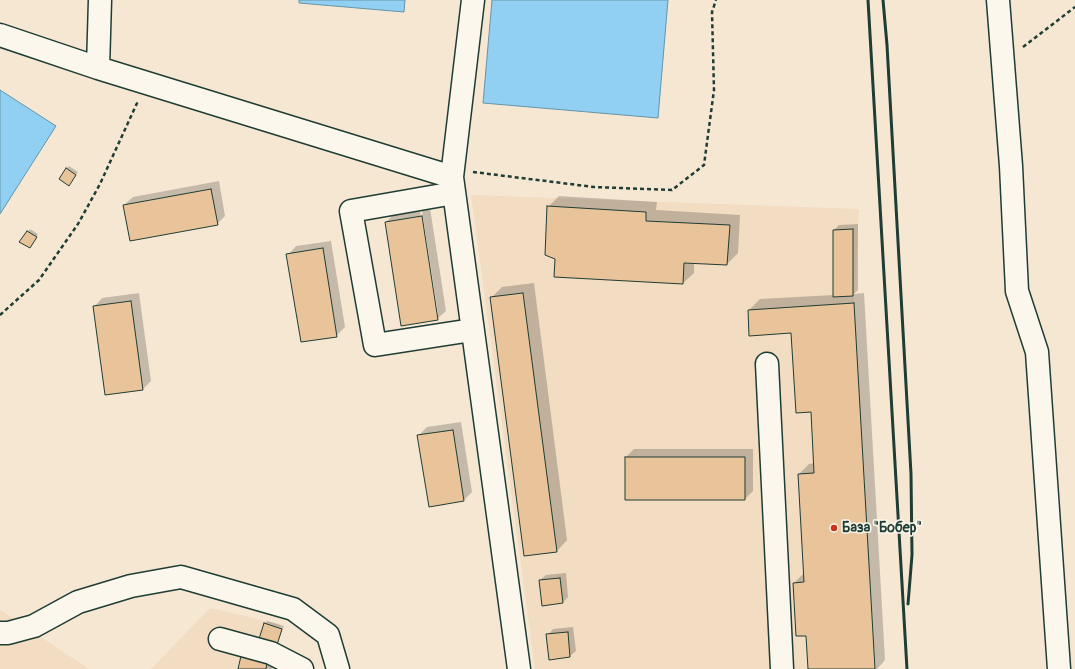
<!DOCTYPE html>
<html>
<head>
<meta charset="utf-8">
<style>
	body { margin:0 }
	canvas { display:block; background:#f6e7d3 }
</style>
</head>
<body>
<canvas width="1075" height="669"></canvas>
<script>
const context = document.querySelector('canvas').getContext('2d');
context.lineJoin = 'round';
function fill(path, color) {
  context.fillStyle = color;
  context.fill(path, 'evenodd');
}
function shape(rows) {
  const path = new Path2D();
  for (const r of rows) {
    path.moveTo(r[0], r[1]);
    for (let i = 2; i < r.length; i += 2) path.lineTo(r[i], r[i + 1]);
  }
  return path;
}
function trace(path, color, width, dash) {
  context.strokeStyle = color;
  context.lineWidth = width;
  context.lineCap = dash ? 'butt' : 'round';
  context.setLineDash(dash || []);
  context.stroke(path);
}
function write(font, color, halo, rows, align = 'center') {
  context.font = font + ' Pangolin,sans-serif';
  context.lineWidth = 3;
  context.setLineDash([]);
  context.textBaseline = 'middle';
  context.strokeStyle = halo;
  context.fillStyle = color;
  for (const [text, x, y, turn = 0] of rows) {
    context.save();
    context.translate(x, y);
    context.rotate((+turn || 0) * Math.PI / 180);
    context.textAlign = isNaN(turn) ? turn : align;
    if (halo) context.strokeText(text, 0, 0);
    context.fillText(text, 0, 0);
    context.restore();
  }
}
fill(shape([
	[471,195,859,209,854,303,875,669,535,669],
	[210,608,280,624,267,669,151,669],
	[0,610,89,669,0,669]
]), '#f2dcc2');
const water = shape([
	[299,0,405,0,404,12,299,3,299,0],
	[492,0,668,0,658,118,483,103,492,0],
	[0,90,56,126,0,214,0,90]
]);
fill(water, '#92d0f3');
trace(water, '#6495a7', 1);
fill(shape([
	[69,166,78,172,71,182,66,169],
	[219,181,225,216,217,224,124,205,133,197],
	[559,196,657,202,656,210,740,215,738,253,727,264,694,262,694,273,683,283,557,258,548,207],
	[430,208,446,311,437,319,386,222,394,214],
	[420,211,422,211,438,314,436,314],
	[858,224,858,290,854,294,864,293,885,660,877,669,809,669,807,635,794,583,804,573,799,474,809,464,815,463,812,411,792,332,750,335,749,310,760,299,834,295,834,230,839,225],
	[30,229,38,234,32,245,21,242],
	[331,241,345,327,336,336,288,255,296,246],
	[534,283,567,540,557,551,491,298,502,287],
	[139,293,151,381,143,389,106,394,94,307,102,298],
	[461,422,472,492,464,500,419,435,427,427],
	[634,449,753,449,753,491,745,499,626,457],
	[566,573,568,597,563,602,540,580,546,575],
	[267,621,284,626,277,643,265,624],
	[573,627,576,651,570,656,550,658,548,635,553,629],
	[275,654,272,669,239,669]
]), '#0003');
const building = shape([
	[66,168,76,175,69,186,59,179,66,168],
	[211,189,218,225,130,241,123,205,211,189],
	[547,206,646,212,646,221,730,225,727,265,684,263,683,284,554,277,555,259,545,255,547,206],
	[422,216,438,320,401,326,385,222,422,216],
	[853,229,853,296,833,297,833,230,853,229],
	[27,231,37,237,30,248,19,242,27,231],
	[323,248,337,337,301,342,286,254,323,248],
	[523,293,557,552,524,556,490,297,523,293],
	[131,301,143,390,105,395,93,306,131,301],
	[854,303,875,669,808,669,806,636,796,636,793,583,804,582,798,474,814,473,811,412,796,413,791,333,749,336,748,310,854,303],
	[453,430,464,501,429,507,417,435,453,430],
	[625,457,745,457,745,500,625,500,625,457],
	[560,578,563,603,542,606,539,580,560,578],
	[264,623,282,629,277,645,259,639,264,623],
	[568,632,570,657,549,660,546,634,568,632],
	[241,656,267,662,266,669,238,669,241,656]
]);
fill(building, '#e9c399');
trace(building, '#1f3d34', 1);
const minor = shape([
	[473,0,452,177,519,669],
	[998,0,1011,166,1017,291,1037,352,1059,669],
	[0,35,98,68,452,177],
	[98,68,100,0],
	[454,193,351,211,375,345,472,330],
	[767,364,782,669],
	[0,633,8,633,34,626,78,602,131,586,181,577,293,609,328,635,338,669],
	[220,639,271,653,302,669]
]);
trace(minor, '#1f3d34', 25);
trace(shape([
	[1023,47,1075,7],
	[473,172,594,187,672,190,704,165,714,90,712,12,716,0],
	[0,315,39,280,78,224,100,184,138,101]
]), '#1f3d34', 2.5, [4, 3]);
trace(minor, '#fbf7ec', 22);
trace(shape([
	[868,0,907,669],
	[883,0,887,45,911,474,912,555,908,604]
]), '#1f3d34', 3);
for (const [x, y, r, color] of [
	[834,528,4,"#c8321e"]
]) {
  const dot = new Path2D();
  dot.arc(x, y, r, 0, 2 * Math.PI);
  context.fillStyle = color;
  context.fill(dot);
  trace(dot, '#fbf7ec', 1.5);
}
write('bold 14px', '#1f3d34', '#fbf7ec', [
	["База \"Бобер\"",842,528]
], 'left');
</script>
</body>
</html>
